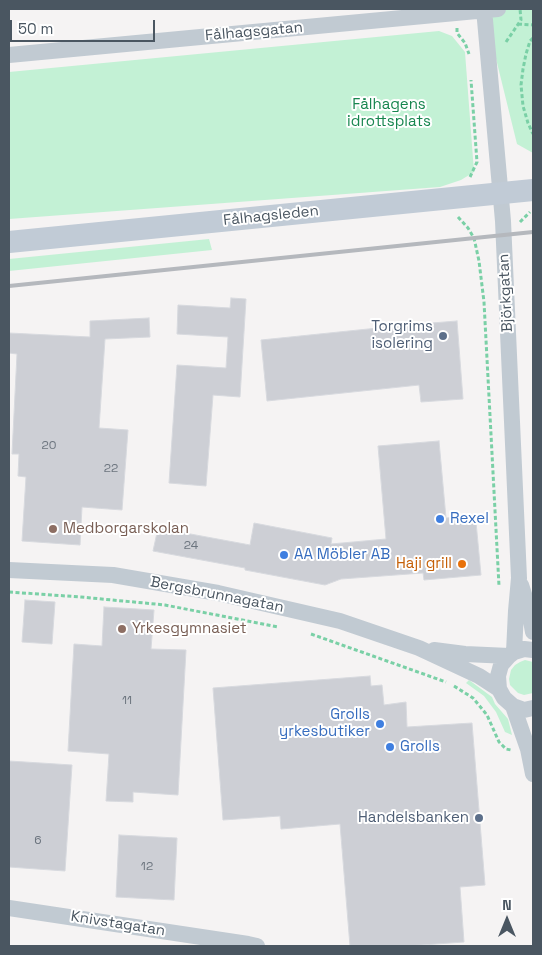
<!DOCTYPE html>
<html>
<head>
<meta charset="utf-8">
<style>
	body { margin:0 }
	#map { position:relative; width:542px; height:955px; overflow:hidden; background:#f5f3f3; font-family:"Space Grotesk",sans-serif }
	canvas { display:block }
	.frame { position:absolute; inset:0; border:10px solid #4a5661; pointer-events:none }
	.north { position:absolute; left:482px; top:895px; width:50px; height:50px; -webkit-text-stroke:4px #fff; paint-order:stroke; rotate:0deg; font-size:14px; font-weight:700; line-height:20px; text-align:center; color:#4a5661 }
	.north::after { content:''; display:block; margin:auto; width:18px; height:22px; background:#4a5661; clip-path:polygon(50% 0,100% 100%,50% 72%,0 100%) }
	.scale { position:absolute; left:10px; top:20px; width:145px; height:22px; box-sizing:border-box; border:2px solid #4a5661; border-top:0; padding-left:6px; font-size:15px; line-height:18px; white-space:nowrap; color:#4a5661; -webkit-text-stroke:4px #fff; paint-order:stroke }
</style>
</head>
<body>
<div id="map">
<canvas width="542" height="955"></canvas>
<div class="frame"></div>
<div class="north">N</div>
<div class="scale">50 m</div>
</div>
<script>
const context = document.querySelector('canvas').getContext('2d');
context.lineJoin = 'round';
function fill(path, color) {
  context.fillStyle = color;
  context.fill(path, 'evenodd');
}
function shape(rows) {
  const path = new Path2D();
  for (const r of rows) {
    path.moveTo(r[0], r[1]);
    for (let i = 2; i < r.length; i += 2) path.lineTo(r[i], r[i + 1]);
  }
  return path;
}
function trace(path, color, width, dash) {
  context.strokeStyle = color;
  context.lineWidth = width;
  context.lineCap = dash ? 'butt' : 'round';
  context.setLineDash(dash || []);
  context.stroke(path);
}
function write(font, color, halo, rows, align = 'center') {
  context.font = font + ' "Space Grotesk",sans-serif';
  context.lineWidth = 4;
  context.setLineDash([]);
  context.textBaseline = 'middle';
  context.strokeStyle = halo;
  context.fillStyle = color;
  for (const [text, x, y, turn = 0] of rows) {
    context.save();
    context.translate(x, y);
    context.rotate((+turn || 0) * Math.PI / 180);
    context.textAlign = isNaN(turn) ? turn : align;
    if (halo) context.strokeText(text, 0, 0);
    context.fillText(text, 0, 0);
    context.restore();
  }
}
fill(shape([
	[498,9,533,9,533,153,517,144,484,10],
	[439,31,452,36,465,52,474,172,461,180,440,187,9,219,9,72],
	[209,239,212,250,9,271,9,259],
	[525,660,533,662,533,693,524,695,518,693,510,685,509,679,511,670,515,665,520,662],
	[469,680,492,697,495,704,508,719,512,735,505,732,496,712,484,696,466,683]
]), '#c3f1d5');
const building = shape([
	[231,298,246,299,240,397,213,395,206,486,169,483,177,365,226,368,228,337,177,334,178,305,230,308,231,298],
	[149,318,150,337,105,339,99,428,128,430,122,510,82,507,80,545,22,541,26,477,18,476,19,454,12,454,17,354,9,353,9,333,90,337,90,321,149,318],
	[457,321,463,399,421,402,419,385,267,401,261,340,407,325,457,321],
	[439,441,446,518,470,516,476,522,481,575,424,580,423,573,341,579,325,585,245,570,245,568,153,551,158,528,250,545,254,523,332,538,331,544,386,539,378,446,439,441],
	[25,600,55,602,52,644,22,642,25,600],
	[104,607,154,610,151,649,186,650,178,795,133,792,133,802,106,801,109,754,68,751,74,644,102,646,104,607],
	[370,676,371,686,382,685,384,705,406,702,407,727,472,723,485,885,460,887,464,942,408,946,350,946,340,824,281,829,280,816,223,820,213,688,370,676],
	[9,761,72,765,65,871,9,867,9,761],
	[119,835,177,838,174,900,116,897,119,835]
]);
fill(building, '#cdcfd5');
trace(building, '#d7d9de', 1);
trace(shape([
	[518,24,533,25],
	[457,28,457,33,465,43,469,54],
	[533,38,530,41,526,54,523,69,521,85,523,106,528,123,533,134],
	[506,42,521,20,520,9],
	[470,177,477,162,471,80],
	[458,217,468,228,474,238,479,261,484,302,499,586],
	[520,222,530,212],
	[9,592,81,597,165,605,278,627],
	[311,634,446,682],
	[454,686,473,698,487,715,499,742,506,749,511,750]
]), '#7ad0a6', 3, [4, 2.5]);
trace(shape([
	[484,9,503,221,519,578,516,611,514,652],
	[9,55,498,9],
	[9,570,113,575,218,593,340,621,419,648,479,676,499,689],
	[521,585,529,610,533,632],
	[434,650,465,654,509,656],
	[533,650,524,649,514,652,509,656,501,665,498,676,499,689,504,698,513,706,524,710,533,708],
	[513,706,528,749,533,774],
	[9,908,248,944,257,946]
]), '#c1cad2', 16);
trace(shape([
	[9,242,533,190]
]), '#c1cbd6', 22);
trace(shape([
	[9,286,533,232]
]), '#b5b8bd', 4);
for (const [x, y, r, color] of [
	[443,336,5,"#5c6f8a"],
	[440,519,5,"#3f7fe0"],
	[53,529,5,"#8d6e63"],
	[284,555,5,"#3f7fe0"],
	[462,564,5,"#e8710a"],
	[122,629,5,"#8d6e63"],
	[380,724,5,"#3f7fe0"],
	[390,747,5,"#3f7fe0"],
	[479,818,5,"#5c6f8a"]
]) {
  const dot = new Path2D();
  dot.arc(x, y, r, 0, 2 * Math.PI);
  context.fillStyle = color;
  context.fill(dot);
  trace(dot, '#fff', 2);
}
write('12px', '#6b747e', null, [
	["20",49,446],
	["22",111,469],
	["24",191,546],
	["11",127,701],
	["6",38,841],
	["12",147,867]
]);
write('15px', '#4a5661', '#fff', [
	["Fålhagsgatan",254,32,-5],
	["Fålhagsleden",271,216,-6],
	["Björkgatan",506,293,-93],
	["Bergsbrunnagatan",217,595,11],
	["Knivstagatan",118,924,9]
]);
write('15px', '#17864f', '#fff', [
	["Fålhagens",389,105],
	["idrottsplats",389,122]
]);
write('15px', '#4e5e75', '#fff', [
	["Torgrims",433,327],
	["isolering",433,344],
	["Handelsbanken",469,818]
], 'right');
write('15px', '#366cbe', '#fff', [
	["Rexel",450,519],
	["AA Möbler AB",294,555],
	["Grolls",370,715,"right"],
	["yrkesbutiker",370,732,"right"],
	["Grolls",400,747]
], 'left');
write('15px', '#785e54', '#fff', [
	["Medborgarskolan",63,529],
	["Yrkesgymnasiet",132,629]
], 'left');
write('15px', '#c56008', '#fff', [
	["Haji grill",452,564]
], 'right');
</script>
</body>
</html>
